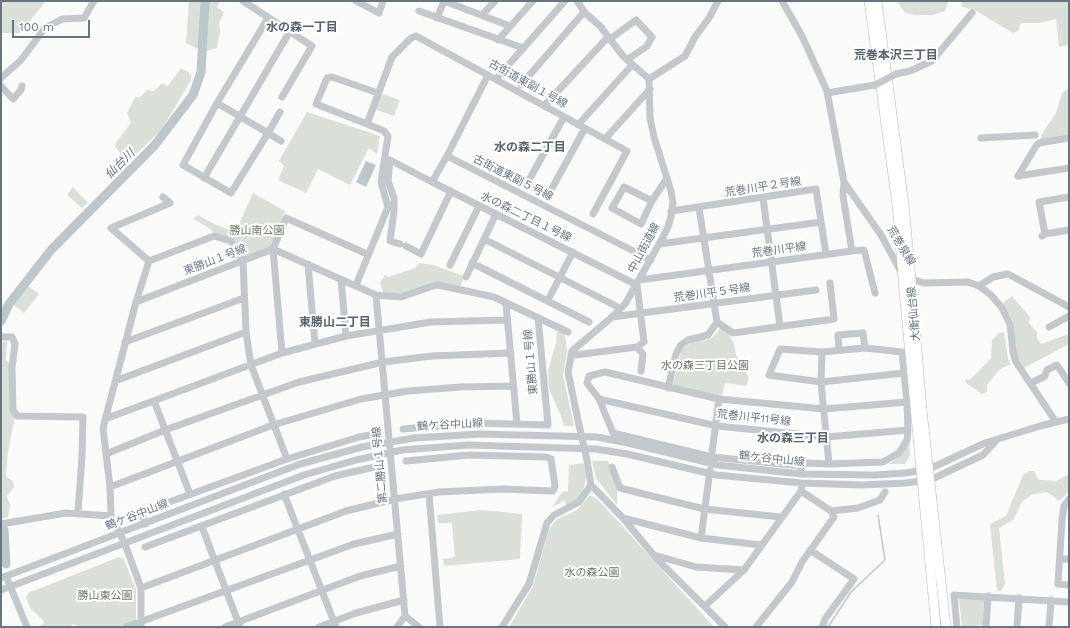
<!DOCTYPE html>
<html>
<head>
<meta charset="utf-8">
<style>
	body { margin:0 }
	#map { position:relative; width:1070px; height:628px; overflow:hidden; background:#fafaf8; font-family:"Work Sans",sans-serif }
	canvas { display:block }
	.frame { position:absolute; inset:0; border:2px solid #657683; pointer-events:none }
	.scale { position:absolute; left:12px; top:20px; width:78px; height:18px; box-sizing:border-box; border:2px solid #657683; border-top:0; padding-left:5px; font-size:12px; line-height:14px; white-space:nowrap; color:#657683; -webkit-text-stroke:3px #fff; paint-order:stroke }
</style>
</head>
<body>
<div id="map">
<canvas width="1070" height="628"></canvas>
<div class="frame"></div>
<div class="scale">100 m</div>
</div>
<script>
const context = document.querySelector('canvas').getContext('2d');
context.lineJoin = 'round';
function fill(path, color) {
  context.fillStyle = color;
  context.fill(path, 'evenodd');
}
function shape(rows) {
  const path = new Path2D();
  for (const r of rows) {
    path.moveTo(r[0], r[1]);
    for (let i = 2; i < r.length; i += 2) path.lineTo(r[i], r[i + 1]);
  }
  return path;
}
function trace(path, color, width, dash) {
  context.strokeStyle = color;
  context.lineWidth = width;
  context.lineCap = dash ? 'butt' : 'round';
  context.setLineDash(dash || []);
  context.stroke(path);
}
function write(font, color, halo, rows, align = 'center') {
  context.font = font + ' "Work Sans","Noto Sans JP",sans-serif';
  context.lineWidth = 4;
  context.setLineDash([]);
  context.textBaseline = 'middle';
  context.strokeStyle = halo;
  context.fillStyle = color;
  for (const [text, x, y, turn = 0] of rows) {
    context.save();
    context.translate(x, y);
    context.rotate((+turn || 0) * Math.PI / 180);
    context.textAlign = isNaN(turn) ? turn : align;
    if (halo) context.strokeText(text, 0, 0);
    context.fillText(text, 0, 0);
    context.restore();
  }
}
fill(shape([
	[1,1,46,1,20,33,1,33],
	[189,1,201,1,200,50,186,43],
	[209,1,220,1,217,7,224,12,219,23,220,32,217,48,206,51],
	[897,1,948,1,948,3,945,11,933,15,915,15,905,13],
	[962,1,1069,1,1069,45,1059,47,1056,19,1039,23,1021,23,1018,31,1013,33,978,12,961,6],
	[181,68,191,74,191,80,162,129,127,163,114,145,131,123,127,113,135,97,140,97,147,90,154,91,162,83,168,86],
	[1069,88,1069,136,1039,142,1042,134,1056,113,1062,93],
	[380,93,400,100,394,116,374,109],
	[307,112,380,136,377,154,369,148,350,185,318,169,306,193,278,180,284,166,279,161],
	[73,187,88,203,82,208,67,195],
	[253,193,285,211,271,247,243,257,232,239],
	[198,215,214,224,229,230,233,233,229,239,215,234,209,228,193,219],
	[419,263,433,265,464,276,460,288,435,283,399,294,383,292,380,283,385,275,388,277,415,268],
	[28,286,39,294,24,313,14,305],
	[1012,296,1030,317,1029,323,1037,332,1037,338,1041,344,1069,334,1069,344,1024,368,1016,353,1013,321,1003,303],
	[720,327,728,333,734,344,736,355,749,378,746,386,725,383,722,396,674,387,673,383,682,349,692,342,710,339,718,332],
	[557,331,565,334,567,351,563,375,574,426,564,426,562,418,549,389,548,371,556,343],
	[1004,332,1008,359,1011,364,1000,369,987,385,987,392,982,394,966,383,965,379,970,380,991,358,992,340,999,333],
	[7,341,6,361,10,362,14,421,8,451,6,477,13,481,14,487,7,496,10,505,8,517,1,519,1,342],
	[909,441,910,456,905,464,889,464,902,454],
	[592,461,608,461,617,488,617,505,596,478],
	[584,463,586,478,583,492,579,498,567,506,564,501,552,507,562,492,568,491,569,465],
	[1029,471,1034,471,1039,480,1056,481,1069,474,1069,492,1059,501,1047,492,1033,494,1022,502,1013,520,999,528,1005,584,1001,591,997,591,990,524,1006,516,1023,475],
	[590,495,597,499,616,519,714,627,509,627,533,586,549,529,556,520,577,510],
	[482,510,522,514,520,559,444,566,443,559,455,557,452,523,438,523,437,515],
	[119,557,124,559,136,590,136,621,116,627,82,627,72,624,71,627,37,627,44,624,43,620,30,608,26,597,28,593],
	[966,598,984,600,983,625,962,627,959,599]
]), '#dadfd7');
fill(shape([
	[366,161,376,165,366,187,356,182]
]), '#bbc7cb');
trace(shape([
	[828,627,851,592,885,560,878,515]
]), '#bbc7cb', 1.5);
trace(shape([
	[1,321,9,304,51,250,154,146,193,95,201,72,205,1],
	[1,524,4,530,6,564]
]), '#bbc7cb', 9);
const major = shape([
	[869,1,897,205],
	[877,1,904,205],
	[912,290,922,410,946,627],
	[904,291,936,627]
]);
trace(major, '#b5babe', 10);
trace(shape([
	[243,1,312,46,282,97],
	[356,1,379,13,383,1],
	[444,1,510,26],
	[577,1,585,13,600,26,623,56,649,79],
	[782,1,802,36,827,91,844,182,881,235,900,270,908,278,924,283,968,282,979,286,991,295,1002,308,1010,324,1013,352,1016,362,1056,422],
	[419,11,523,48],
	[482,15,495,1],
	[268,18,217,103,183,165,231,193,268,133,281,141],
	[437,18,444,1],
	[610,39,636,20,652,37,647,46,627,60],
	[498,40,533,1],
	[896,74,910,71,932,61,972,13],
	[488,75,447,156,651,260],
	[1,78,21,60,45,28,62,19,84,18,94,1],
	[496,79,565,1],
	[521,85,584,12],
	[1,86,13,99,21,90,22,86],
	[827,93,875,85],
	[217,103,268,133,280,112],
	[544,106,608,37],
	[367,124,316,104,327,78,332,77,378,93],
	[578,125,632,65],
	[981,138,1035,135],
	[447,156,432,182,637,285,644,342,637,347,575,355,571,354],
	[1018,176,1036,146,1039,143,1069,138],
	[1018,176,1069,168],
	[204,178,290,31],
	[529,180,564,117],
	[550,192,585,128],
	[763,198,780,326],
	[652,201,641,224,612,208,624,187,652,201,667,178],
	[699,208,717,322],
	[671,211,816,189,826,254],
	[593,214,627,151,605,139],
	[1045,234,1039,202,1069,197],
	[1042,236,1045,234,1069,230],
	[484,239,616,306],
	[400,244,390,241,394,211,394,198,388,181,390,160,432,182],
	[659,244,821,222],
	[406,246,421,254,451,191],
	[852,251,864,250,875,293],
	[149,261,214,236,231,241,243,261,246,332,251,365,287,459],
	[472,263,589,322],
	[308,264,315,344],
	[450,265,479,206],
	[466,277,496,214],
	[341,279,346,336],
	[639,280,852,251,843,196,844,182],
	[356,285,388,207,381,182,388,136,384,131,367,124,392,57,411,38,416,36,438,48,605,139,650,89],
	[979,286,993,277,1008,274,1069,307],
	[376,295,405,616,419,627],
	[548,300,573,252],
	[136,302,149,261,111,228,170,203,163,197],
	[506,304,517,424],
	[612,317,816,290],
	[717,322,733,333,834,319,830,283],
	[1049,327,1069,316],
	[1,337,12,337,15,344,12,367,13,410,17,416,83,417,82,455,78,513],
	[125,342,244,298],
	[637,347,643,354,641,371],
	[839,350,838,335,863,333,865,348],
	[822,352,821,382,829,464],
	[282,353,273,249,286,218,367,254],
	[115,381,246,332],
	[1031,383,1045,376,1047,370,1057,365,1069,383],
	[668,388,676,354,681,345,688,340,708,335,717,322],
	[599,399,717,426,827,437,908,430],
	[154,401,190,494],
	[105,419,282,353,346,336,431,322,507,320],
	[579,425,568,372,572,351,612,317,625,304,662,239,668,227,671,216,673,203,671,191,654,137,650,118,649,79,685,56,695,37,709,18,718,1],
	[403,429,474,423,548,425,538,318],
	[106,454,165,430,299,382,383,362,432,356,511,353],
	[711,460,719,399],
	[802,466,712,457,613,433,599,399,587,383,589,376,605,372,719,399,824,409,907,402,904,373,821,382,769,375,780,349,822,352,865,348,902,352,904,373],
	[612,467,620,488,704,509,781,517],
	[801,469,804,463,829,464,883,462,899,453,907,440,908,430,907,402],
	[591,485,623,518,657,559,725,627],
	[110,487,273,425,361,399,408,391,461,387,513,386],
	[284,494,336,627],
	[429,494,440,627],
	[1069,499,1064,506,1062,520,1058,584,1069,585],
	[831,511,858,508,880,500,885,492],
	[623,518,701,538,761,545],
	[1,524,66,513,111,516],
	[145,524,142,512,287,459,359,437,376,434],
	[202,527,240,627],
	[701,538,710,470],
	[145,547,335,476,379,466],
	[810,550,854,579,825,619,822,627],
	[654,555,696,567,744,570],
	[1060,559,1069,559],
	[6,576,27,627],
	[1,578,300,464,362,447,414,438,480,434,597,437,628,443,718,465,801,474,875,475,905,473,929,469,985,443,1040,426,1069,419],
	[141,588,346,511,395,499,439,492,502,489,553,491,555,486,551,459,546,457,469,455,406,461],
	[1,590,304,475,356,460,402,450,468,445,596,449,627,454,716,475,802,483,862,485,906,483,930,480,983,455,995,442],
	[705,606,744,570,801,491,802,486],
	[126,627,354,544,398,534],
	[141,627,141,588,125,544,111,516,110,487,103,428,136,302,273,249,376,295,401,297,433,286,438,285,494,297,568,332],
	[225,627,360,576,401,566],
	[319,627,356,613,404,600],
	[397,627,405,616],
	[502,627,529,584,547,523,554,515,579,502,591,485,587,460],
	[756,627,792,582,802,562,834,517,831,511,801,491],
	[957,627,954,595,1069,602],
	[986,627,988,596],
	[1017,627,1019,598],
	[1049,627,1051,600]
]), '#c3c8cc', 7);
trace(major, '#fff', 9);
const majorBridge = shape([
	[897,205,904,291],
	[904,205,912,290]
]);
trace(majorBridge, '#b5babe', 10, []);
trace(shape([
	[875,85,896,74],
	[579,425,587,460]
]), '#c3c8cc', 7);
trace(majorBridge, '#fff', 9);
write('11px', '#657683', '#fff', [
	["古街道東副１号線",528,84,29],
	["古街道東副５号線",513,178,27],
	["荒巻川平２号線",763,187,-9],
	["水の森二丁目１号線",526,217,26],
	["荒巻泉線",901,246,59],
	["中山街道線",644,248,-62],
	["荒巻川平線",779,250,-8],
	["東勝山１号線",215,260,-21],
	["荒巻川平５号線",712,293,-8],
	["大衡仙台線",914,314,-95],
	["東勝山１号線",531,362,-95],
	["荒巻川平11号線",754,418,6],
	["鶴ケ谷中山線",450,425,-3],
	["鶴ケ谷中山線",772,459,6],
	["第二勝山１号線",380,465,-95],
	["鶴ケ谷中山線",137,515,-21]
]);
write('11px', '#687a64', '#fff', [
	["勝山南公園",257,231],
	["水の森三丁目公園",705,366],
	["水の森公園",592,573],
	["勝山東公園",105,596]
]);
write('bold 12px', '#57646e', '#fff', [
	["水の森一丁目",302,27],
	["荒巻本沢三丁目",896,55],
	["水の森二丁目",530,147],
	["東勝山二丁目",335,322],
	["水の森三丁目",793,438]
]);
write('italic 12px', '#60757c', '#fff', [
	["仙台川",120,164,-45]
]);
</script>
</body>
</html>
